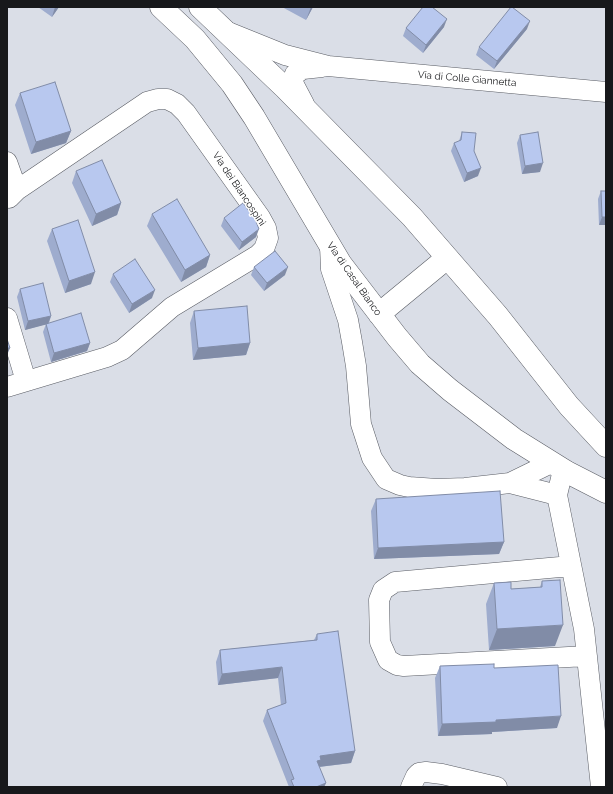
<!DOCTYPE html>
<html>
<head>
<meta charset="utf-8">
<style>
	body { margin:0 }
	#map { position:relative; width:613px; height:794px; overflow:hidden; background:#dadee7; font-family:Raleway,sans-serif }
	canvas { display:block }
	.frame { position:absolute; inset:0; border:8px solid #17181b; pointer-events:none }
</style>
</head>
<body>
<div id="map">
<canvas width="613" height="794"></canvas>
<div class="frame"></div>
</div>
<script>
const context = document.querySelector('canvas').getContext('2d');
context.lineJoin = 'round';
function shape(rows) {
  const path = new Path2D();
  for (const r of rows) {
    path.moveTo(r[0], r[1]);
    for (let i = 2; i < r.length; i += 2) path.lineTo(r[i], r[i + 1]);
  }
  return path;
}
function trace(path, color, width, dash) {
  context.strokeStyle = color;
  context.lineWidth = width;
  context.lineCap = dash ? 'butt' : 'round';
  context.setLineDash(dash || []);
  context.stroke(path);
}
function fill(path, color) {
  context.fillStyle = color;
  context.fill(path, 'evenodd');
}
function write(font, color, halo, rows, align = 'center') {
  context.font = font + ' Raleway,sans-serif';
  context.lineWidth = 3;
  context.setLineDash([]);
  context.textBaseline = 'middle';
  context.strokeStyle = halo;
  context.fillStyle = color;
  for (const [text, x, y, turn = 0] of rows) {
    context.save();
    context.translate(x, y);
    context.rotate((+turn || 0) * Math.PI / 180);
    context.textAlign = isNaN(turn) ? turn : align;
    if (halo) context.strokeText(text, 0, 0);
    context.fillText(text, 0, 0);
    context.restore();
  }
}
const street = shape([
	[228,32,285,55,328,66,606,92],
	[304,104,294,85,293,79,295,74,303,69,322,67],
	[7,162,17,190,9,198],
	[330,246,331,269,348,320,352,342,356,366,361,424,372,458,386,479,400,485,409,487,437,489,465,488,510,483,551,463],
	[7,318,26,381],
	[7,387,107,357,122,350,172,307,258,255,264,249,268,238,266,228,260,217,186,113,177,104,167,99,158,99,147,102,17,190],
	[563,470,557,495,584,629,601,787],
	[510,483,557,495],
	[571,566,395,582,383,590,379,600,380,642,388,660,397,665,404,666,587,656],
	[411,787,416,776,419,773,426,772,442,774,497,787]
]);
const secondary = shape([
	[161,7,195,39,232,84,254,117,341,264,397,337,420,364,450,390,514,439,567,472,606,492],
	[200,7,285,88,412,217,498,316,569,406,606,446],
	[379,314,447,258]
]);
trace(street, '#595c64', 21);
trace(secondary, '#595c64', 23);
trace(street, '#fff', 20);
trace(secondary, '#fff', 22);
fill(shape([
	[38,7,59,7,52,17],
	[282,7,313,7,306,20],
	[444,27,423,53,403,36,406,28],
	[527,29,494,69,476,55,479,47],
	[20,93,71,131,66,143,31,154,15,105],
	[462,132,474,151,478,176,464,182,451,151,454,143,459,141],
	[520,135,540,172,522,174,517,143],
	[76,171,121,203,117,215,92,226,72,183],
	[601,191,606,191,606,225,599,225,598,199],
	[152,214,210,255,206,267,181,282,147,226],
	[224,218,256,237,239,250,221,226],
	[52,229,91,284,65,293,47,241],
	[254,267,285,275,264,291,251,275],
	[113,274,152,298,129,313,110,282],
	[20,289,51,316,49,323,90,343,87,351,51,362,43,332,46,324,25,330,17,297],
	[194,311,250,343,246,355,193,360,190,323],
	[376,499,504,542,499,554,374,559,371,511],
	[542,581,555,646,489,650,486,604,494,583,511,589,540,587],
	[317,634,355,751,351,763,319,767,326,783,324,787,289,787,263,721,267,710,281,705,278,678,218,685,216,662,220,650,314,640],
	[440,666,494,668,557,728,492,732,492,734,438,736,435,678]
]), '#9eacce');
fill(shape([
	[55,7,59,7,52,17],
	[311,7,313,7,306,20],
	[447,19,444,27,423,53,426,45],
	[530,21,527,29,494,69,497,61],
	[71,131,66,143,31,154,36,142],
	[543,163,540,172,522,174,525,166],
	[481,168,478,176,464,182,467,173],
	[121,203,117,215,92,226,96,214],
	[602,217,606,217,606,225,599,225],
	[259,229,256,237,239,250,242,242],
	[210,255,206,267,181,282,185,270],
	[288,267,285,275,264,291,267,283],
	[95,272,91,284,65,293,69,281],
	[155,290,152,298,129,313,132,304],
	[51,316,48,324,25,330,28,321],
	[90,343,87,351,51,362,54,353],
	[250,343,246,355,193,360,198,348],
	[7,348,10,348,7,355],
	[504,542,499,554,374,559,378,548],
	[563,625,555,646,489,650,497,629],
	[282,667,278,678,218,685,222,674],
	[561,716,557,728,492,732,492,734,438,736,442,724,496,720],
	[355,751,351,763,318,767,317,761,320,756],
	[326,783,324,787,316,787]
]), '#818ca7');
const building = shape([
	[423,7,432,7,447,19,426,45,406,28,423,7],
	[511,7,512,7,530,21,497,61,479,47,511,7],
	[55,82,71,131,36,142,20,93,55,82],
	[462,132,476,133,474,151,481,168,467,173,454,143,461,140,462,132],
	[538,132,543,163,525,166,520,135,538,132],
	[102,160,121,203,96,214,76,171,102,160],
	[601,191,606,191,606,217,602,217,601,191],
	[177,199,210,255,185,270,152,214,177,199],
	[243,203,255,219,259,229,242,242,224,218,243,203],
	[78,220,95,272,69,281,52,229,78,220],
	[275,251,288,267,267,283,254,267,275,251],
	[135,259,155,290,132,304,113,274,135,259],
	[43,283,51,316,28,321,20,289,43,283],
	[247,306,250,343,198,348,194,311,247,306],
	[81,313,90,343,54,353,46,324,81,313],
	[7,339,10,348,7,348,7,339],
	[500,491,504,542,378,548,376,499,500,491],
	[560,580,563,625,497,629,494,583,511,582,511,589,542,587,542,581,560,580],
	[338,631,355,751,320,756,321,760,317,761,326,783,316,787,294,787,291,780,294,779,267,710,286,703,282,667,222,674,220,650,317,640,317,634,338,631],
	[494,664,494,668,558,665,561,716,496,720,496,722,442,724,440,666,494,664]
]);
fill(building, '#b8c8ef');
trace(building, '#818ca7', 1);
write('10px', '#17181b', '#fff', [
	["Via di Colle Giannetta",467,79,5],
	["Via dei Biancospini",239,189,56],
	["Via di Casal Bianco",354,279,55]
]);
</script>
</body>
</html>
